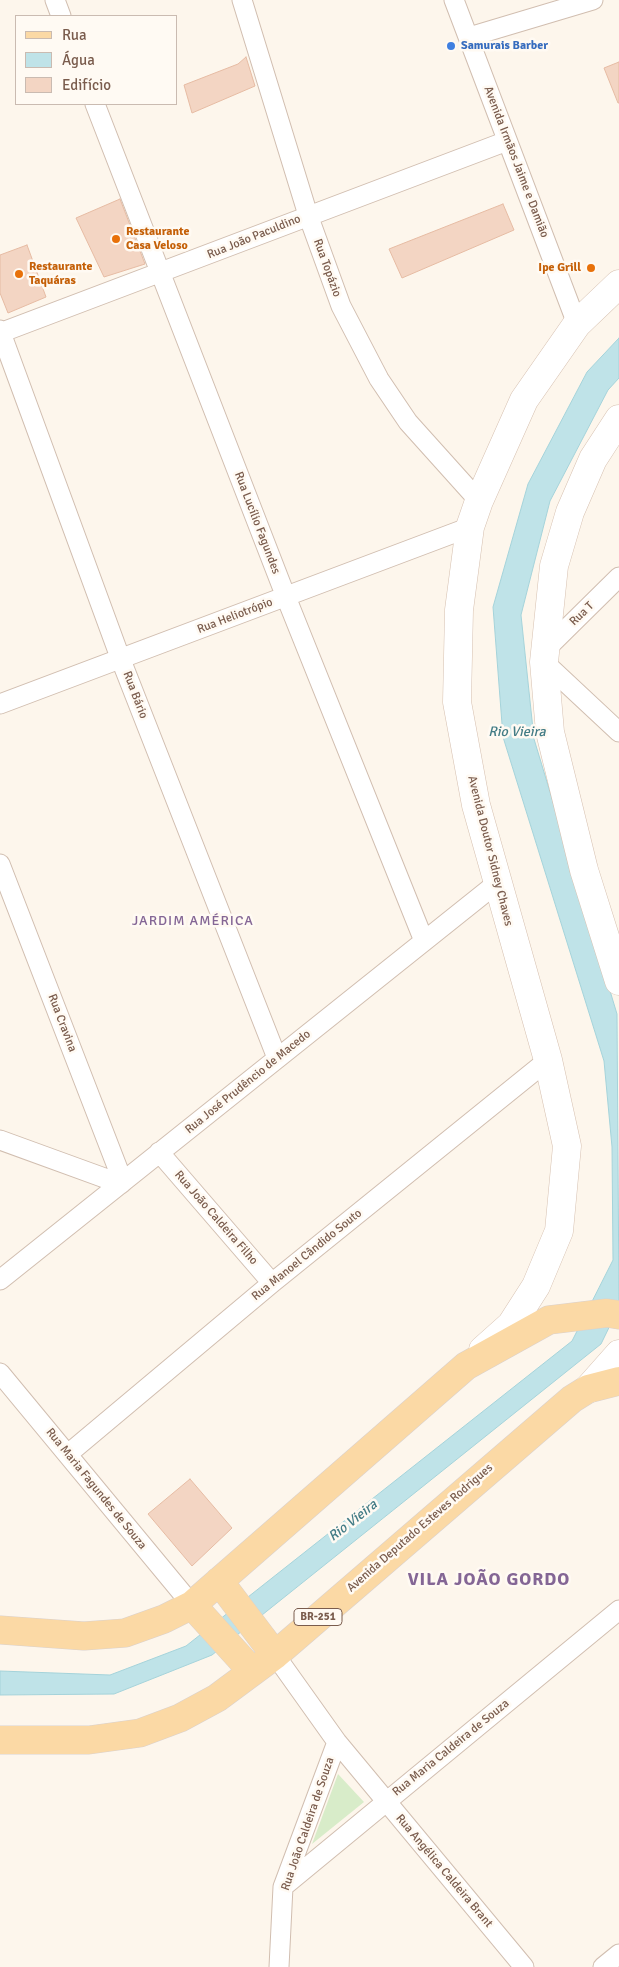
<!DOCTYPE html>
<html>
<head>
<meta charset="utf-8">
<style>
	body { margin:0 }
	#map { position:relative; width:619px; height:1967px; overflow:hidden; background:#fdf6ec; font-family:Signika,sans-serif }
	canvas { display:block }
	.legend { position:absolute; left:15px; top:15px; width:162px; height:90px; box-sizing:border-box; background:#fffaf3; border:1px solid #cabbb1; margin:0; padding:6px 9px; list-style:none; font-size:15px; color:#7a5c4d }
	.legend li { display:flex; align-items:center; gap:10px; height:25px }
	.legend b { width:25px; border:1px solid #cabbb1 }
</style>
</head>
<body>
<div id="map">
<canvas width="619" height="1967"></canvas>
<ul class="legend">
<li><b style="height:6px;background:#fbd9a5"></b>Rua</li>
<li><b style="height:14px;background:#bfe3e8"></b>Água</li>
<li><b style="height:14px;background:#f3d5c3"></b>Edifício</li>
</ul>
</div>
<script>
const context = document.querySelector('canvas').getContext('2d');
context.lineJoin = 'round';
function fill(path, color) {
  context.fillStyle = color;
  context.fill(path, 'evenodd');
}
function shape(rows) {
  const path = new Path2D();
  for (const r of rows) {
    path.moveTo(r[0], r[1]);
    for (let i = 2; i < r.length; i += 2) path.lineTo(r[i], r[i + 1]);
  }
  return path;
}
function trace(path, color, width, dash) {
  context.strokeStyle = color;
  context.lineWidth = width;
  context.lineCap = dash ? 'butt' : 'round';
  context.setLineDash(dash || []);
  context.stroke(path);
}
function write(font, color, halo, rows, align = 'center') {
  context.font = font + ' Signika,sans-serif';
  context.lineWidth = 5;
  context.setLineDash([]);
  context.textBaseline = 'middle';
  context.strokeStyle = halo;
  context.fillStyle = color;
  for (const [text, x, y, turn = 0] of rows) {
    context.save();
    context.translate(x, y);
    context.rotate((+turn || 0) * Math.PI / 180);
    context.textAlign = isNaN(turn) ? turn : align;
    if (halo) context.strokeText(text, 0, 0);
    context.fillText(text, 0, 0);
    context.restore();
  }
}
fill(shape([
	[338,1774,364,1802,312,1844]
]), '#d8ecc9');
const water = shape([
	[619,338,619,378,608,390,550,501,521,615,534,739,617,1014,619,1307,601,1344,212,1655,114,1694,0,1695,0,1671,110,1675,186,1646,572,1341,613,1260,612,1147,604,1061,503,737,493,607,528,484,587,372,619,338]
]);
fill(water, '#bfe3e8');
trace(water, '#a5d3da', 1);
const building = shape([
	[246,57,255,86,192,113,184,85,238,64,246,57],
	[619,62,619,103,618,103,604,68,619,62],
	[120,199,145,264,104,277,76,218,120,199],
	[503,204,514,230,402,278,389,249,503,204],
	[27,245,46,297,8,313,0,293,0,255,27,245],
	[190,1479,232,1528,192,1566,148,1514,190,1479]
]);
fill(building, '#f3d5c3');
trace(building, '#e6bba3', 1);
const minor = shape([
	[55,0,61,16],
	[242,0,308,215,341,306,379,379,408,422,479,501],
	[454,0,577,324],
	[469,37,593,0],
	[95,104,286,597,424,941],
	[0,330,121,660,277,1058],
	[0,333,507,141],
	[545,650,619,577],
	[544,662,619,732],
	[0,704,470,527],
	[0,864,123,1182],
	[0,1140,121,1184],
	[159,1152,272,1283],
	[0,1280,497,883],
	[0,1373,192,1605],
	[68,1454,272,1283,548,1060],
	[275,1655,337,1742,524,1967],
	[283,1887,619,1610],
	[279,1967,283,1887,337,1742],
	[603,1967,619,1954]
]);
const secondary = shape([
	[619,419,593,459,570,512,554,566,544,662,550,732,584,870,619,981],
	[483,1350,511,1325,536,1286,559,1231,567,1146,548,1060,476,805,457,702,459,610,470,527,479,501,524,400,577,324,619,284],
	[588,1389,619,1354]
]);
const primary = shape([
	[219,1581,275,1655],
	[192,1605,251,1670],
	[0,1630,84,1636,125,1633,164,1619,192,1605,466,1366,549,1320,607,1313,619,1315],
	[0,1740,89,1740,140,1733,180,1718,217,1698,275,1655,572,1399,588,1389,619,1381]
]);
trace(minor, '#d1beb0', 21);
trace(secondary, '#d6c0b0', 29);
trace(primary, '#dad1cd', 29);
trace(minor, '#fff', 19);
trace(secondary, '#fff', 28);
trace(primary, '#fbd9a5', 28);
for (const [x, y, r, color] of [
	[451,46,5,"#3f7fe0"],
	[116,239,5,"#e8710a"],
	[591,268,5,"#e8710a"],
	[19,274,5,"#e8710a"]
]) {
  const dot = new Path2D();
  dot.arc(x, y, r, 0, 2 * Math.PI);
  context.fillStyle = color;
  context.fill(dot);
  trace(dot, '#fffaf3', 2);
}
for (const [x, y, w] of [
	[318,1617,48]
]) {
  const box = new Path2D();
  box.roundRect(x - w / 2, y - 8.5, w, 17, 4);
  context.fillStyle = '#fffaf3';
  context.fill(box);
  trace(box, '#7a5c4d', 1);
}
write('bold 11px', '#7a5c4d', null, [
	["BR-251",318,1617]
]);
write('bold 12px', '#366cbe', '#fffaf3', [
	["Samurais Barber",461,46]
], 'left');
write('12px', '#7a5c4d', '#fffaf3', [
	["Avenida Irmãos Jaime e Damião",516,162,69],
	["Rua João Paculdino",254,237,-22],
	["Rua Topázio",327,268,70],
	["Rua Lucílio Fagundes",257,523,69],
	["Rua T",582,614,-44],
	["Rua Heliotrópio",235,616,-21],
	["Rua Bário",135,695,69],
	["Avenida Doutor Sidney Chaves",490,851,76],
	["Rua Cravina",62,1023,69],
	["Rua José Prudêncio de Macedo",248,1082,-39],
	["Rua João Caldeira Filho",216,1218,49],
	["Rua Manoel Cândido Souto",307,1255,-39],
	["Rua Maria Fagundes de Souza",96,1489,51],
	["Avenida Deputado Esteves Rodrigues",420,1528,-41],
	["Rua Maria Caldeira de Souza",451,1748,-39],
	["Rua João Caldeira de Souza",308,1824,-71],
	["Rua Angélica Caldeira Brant",444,1871,50]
]);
write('bold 12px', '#c56008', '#fffaf3', [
	["Restaurante",126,232],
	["Casa Veloso",126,246],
	["Restaurante",29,267],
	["Taquáras",29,281],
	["Ipe Grill",581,268,"right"]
], 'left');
write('italic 14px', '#437c86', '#fffaf3', [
	["Rio Vieira",517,732],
	["Rio Vieira",353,1521,-38]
]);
context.letterSpacing = '1px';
write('14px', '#846695', '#fffaf3', [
	["JARDIM AMÉRICA",193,921]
]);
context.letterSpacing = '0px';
context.letterSpacing = '1px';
write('bold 18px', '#846695', '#fffaf3', [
	["VILA JOÃO GORDO",489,1580]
]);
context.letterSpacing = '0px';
</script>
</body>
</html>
